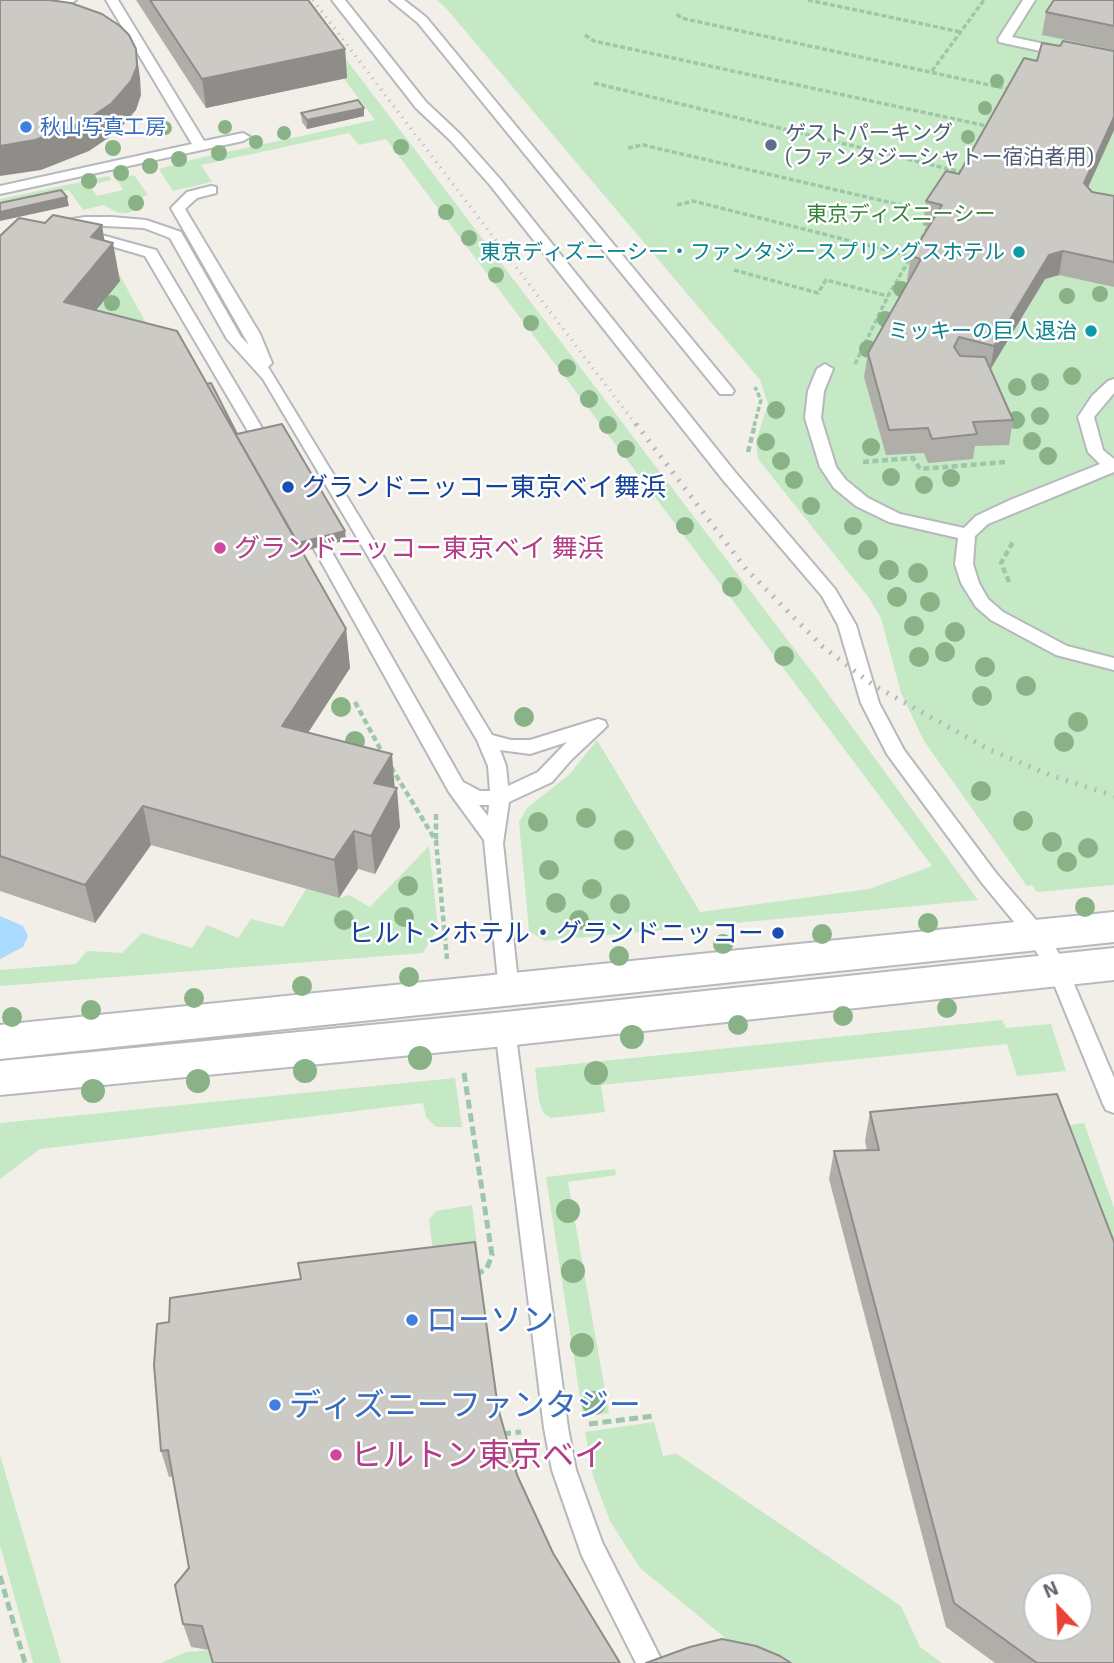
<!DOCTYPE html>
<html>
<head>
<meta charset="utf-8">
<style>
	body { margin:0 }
	#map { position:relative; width:1114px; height:1663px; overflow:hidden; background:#f1efe8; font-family:"Exo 2",sans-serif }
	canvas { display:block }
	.north { position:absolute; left:1023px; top:1572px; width:70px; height:70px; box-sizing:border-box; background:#fff; border:2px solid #bfc1c3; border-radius:50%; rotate:337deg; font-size:19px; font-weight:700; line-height:28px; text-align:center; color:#5f6368 }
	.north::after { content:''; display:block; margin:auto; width:24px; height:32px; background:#ea4335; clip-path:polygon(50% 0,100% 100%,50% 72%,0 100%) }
</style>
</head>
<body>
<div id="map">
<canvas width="1114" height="1663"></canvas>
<div class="north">N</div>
</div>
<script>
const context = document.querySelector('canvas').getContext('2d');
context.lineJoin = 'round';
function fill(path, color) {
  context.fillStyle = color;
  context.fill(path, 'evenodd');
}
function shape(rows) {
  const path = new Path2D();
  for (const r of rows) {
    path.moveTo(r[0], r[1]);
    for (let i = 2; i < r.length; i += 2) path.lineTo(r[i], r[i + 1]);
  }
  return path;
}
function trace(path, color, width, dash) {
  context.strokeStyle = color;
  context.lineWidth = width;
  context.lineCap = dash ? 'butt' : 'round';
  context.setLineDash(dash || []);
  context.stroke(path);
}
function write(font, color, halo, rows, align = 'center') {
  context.font = font + ' "Exo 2","Noto Sans JP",sans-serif';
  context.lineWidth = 5;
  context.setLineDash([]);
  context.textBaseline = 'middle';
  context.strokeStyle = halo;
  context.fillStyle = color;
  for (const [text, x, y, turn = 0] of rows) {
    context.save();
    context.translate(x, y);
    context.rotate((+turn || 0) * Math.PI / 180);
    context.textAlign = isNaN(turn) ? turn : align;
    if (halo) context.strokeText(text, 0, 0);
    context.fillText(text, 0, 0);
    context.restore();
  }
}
fill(shape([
	[301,0,815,676,978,900,545,941,529,931,519,822,527,808,569,775,597,740,700,912,869,889,932,866,386,139,359,145,349,133,201,165,212,182,173,191,159,169,195,159,375,120,344,79],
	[437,0,1114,0,1114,885,1037,892,1032,885,1027,886,924,741,901,693,881,618,869,598,758,459,756,441,768,404,760,380,446,8],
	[134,175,148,195,141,197,143,204,128,213,118,213,104,205,83,210,69,190,0,206,0,199,109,176,111,180,89,185,97,196,123,190,117,179],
	[113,263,170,367,118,353,98,308,119,281],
	[429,846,438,928,423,953,0,986,0,970,76,964,87,951,122,953,142,933,192,948,207,925,238,938,251,919,283,927,306,889,339,898,349,895,370,907],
	[1002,1020,1006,1028,1051,1024,1066,1071,1017,1076,1007,1044,601,1085,605,1112,551,1118,544,1114,539,1101,535,1068],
	[455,1078,462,1127,436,1127,426,1117,423,1103,40,1149,0,1179,0,1123],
	[1084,1123,1114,1208,1114,1252,1070,1125],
	[615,1169,616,1175,568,1182,609,1413,583,1417,546,1177],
	[472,1205,478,1253,474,1265,435,1269,429,1220,436,1211],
	[654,1422,663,1456,677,1454,901,1606,920,1647,942,1663,756,1663,640,1568,610,1521,593,1476,585,1432],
	[0,1455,61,1663,33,1663,0,1545],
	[210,1650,214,1663,161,1663,186,1652]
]), '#c5e8c5');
fill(shape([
	[0,916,23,926,28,936,23,947,0,959]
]), '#aadaff');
const lane = shape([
	[51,0,76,0,70,4,0,18,0,10,51,0],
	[106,0,118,0,204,141,243,133,250,137,243,141,0,194,0,186,192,144,106,0],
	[332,0,345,0,426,102,460,134,500,179,735,472,835,589,856,625,879,703,904,750,996,873,1043,928,1065,963,1114,1078,1114,1113,1106,1110,1103,1104,1049,972,1029,940,982,883,887,754,861,703,838,625,822,596,723,480,490,185,450,140,416,108,332,0],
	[390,0,404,0,426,17,732,388,734,391,732,394,720,394,418,23,390,0],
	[1023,0,1035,0,1012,37,1114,59,1114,67,999,42,998,39,1023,0],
	[211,186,216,187,216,193,197,198,185,209,260,334,272,363,268,367,492,735,511,740,530,740,598,719,605,721,607,726,571,760,552,782,509,802,503,843,519,991,516,997,509,999,502,997,499,991,484,840,449,792,313,547,315,543,321,541,329,547,463,782,480,791,490,791,488,766,477,740,263,379,227,339,170,238,144,228,85,225,59,229,52,225,54,222,85,217,112,217,146,220,181,232,241,337,249,345,171,208,187,192,211,186],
	[567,742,538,772,508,786,506,766,500,750,530,754,567,742],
	[479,805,489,805,488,816,479,805],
	[78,234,105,236,156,250,268,438,266,442,260,443,252,438,145,256,104,244,73,241,71,238,78,234],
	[825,364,833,369,824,391,821,418,836,467,846,480,868,498,900,514,964,528,976,516,1010,500,1100,464,1088,452,1078,417,1092,396,1108,381,1114,379,1114,393,1094,417,1103,450,1114,459,1114,472,988,524,975,536,973,564,979,583,988,599,1003,612,1067,646,1114,658,1114,670,1056,655,991,620,976,607,961,583,955,564,958,538,889,522,856,506,834,488,820,467,805,418,808,391,817,369,825,364],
	[505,1021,512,1023,515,1029,568,1428,576,1470,602,1542,663,1663,636,1663,582,1556,552,1470,544,1428,495,1029,498,1023,505,1021]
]);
const secondary = shape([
	[1114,912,1114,942,0,1059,0,1025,1114,912],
	[1114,948,1114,980,505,1046,0,1095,0,1061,505,1012,1114,948]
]);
trace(lane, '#b5b8bc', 4);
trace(secondary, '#b6babf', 4);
trace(shape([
	[808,0,961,32],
	[677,14,681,18,1008,89],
	[585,35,594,41,987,126],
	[932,71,984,0],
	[594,83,961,172],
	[628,148,643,145,931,212],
	[677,205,693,201,910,256],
	[734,270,818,293,826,280,888,296],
	[855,364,888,296,930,224],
	[754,426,761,400,755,387]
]), '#9cc7a9', 3.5, [5, 2.5]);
trace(shape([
	[748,452,755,424],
	[863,462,913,458,920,469,1006,462],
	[1009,582,1001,563,1014,540],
	[355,702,383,754],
	[391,767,436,841,447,959],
	[436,814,436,840]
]), '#9cc7a9', 4.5, [6, 3.5]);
trace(shape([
	[464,1073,492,1255,487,1268,476,1275],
	[589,1424,654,1416],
	[502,1434,521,1432],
	[0,1576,25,1663]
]), '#9cc7a9', 5, [9, 4.5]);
fill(lane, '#fff');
fill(secondary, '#fff');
trace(shape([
	[313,0,637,426]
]), '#b6b7b8', 3.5, [1, 6]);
trace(shape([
	[636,424,746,569,823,647,873,685,990,750,1050,775,1114,796]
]), '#b6b7b8', 5, [2, 8]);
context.fillStyle = '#89b387';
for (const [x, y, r] of [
	[997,81,7],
	[985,108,7],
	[225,127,7],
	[165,128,7],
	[284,133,7],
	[968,137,7],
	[256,142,7],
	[401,147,8],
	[113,148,8],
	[219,153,8],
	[179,159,8],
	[150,166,8],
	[121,173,8],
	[89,181,8],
	[136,203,8],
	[446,212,8],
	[469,238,8],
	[496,275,8],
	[901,289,8],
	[1100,294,8],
	[1067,296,8],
	[112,303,8],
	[885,319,8],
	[531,323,8],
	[1047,329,8],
	[868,349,9],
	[567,368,9],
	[1072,376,9],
	[1040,382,9],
	[1017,387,9],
	[589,399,9],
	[776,410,9],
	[1040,416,9],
	[1016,420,9],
	[608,425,9],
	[1032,441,9],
	[766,442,9],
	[871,447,9],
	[626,449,9],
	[1048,456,9],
	[781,461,9],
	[891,477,9],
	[951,478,9],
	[794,480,9],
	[924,485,9],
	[655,486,9],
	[811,506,9],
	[685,526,9],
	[853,526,9],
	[868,550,10],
	[889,570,10],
	[918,573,10],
	[732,587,10],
	[897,597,10],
	[930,602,10],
	[914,626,10],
	[955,632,10],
	[945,652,10],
	[784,656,10],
	[919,657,10],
	[985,667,10],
	[1026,686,10],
	[982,696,10],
	[341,707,10],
	[524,717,10],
	[1078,722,10],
	[355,741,10],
	[1064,742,10],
	[981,791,10],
	[586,818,10],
	[1023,821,10],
	[538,822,10],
	[624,840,10],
	[1052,842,10],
	[1088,848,10],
	[1067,862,10],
	[549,870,10],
	[408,886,10],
	[592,889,10],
	[556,903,10],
	[620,904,10],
	[1085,907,10],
	[404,917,10],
	[344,920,10],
	[579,920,10],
	[928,923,10],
	[822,934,10],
	[723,944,10],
	[619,956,10],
	[409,977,10],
	[302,986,10],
	[194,998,10],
	[947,1008,10],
	[91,1010,10],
	[843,1016,10],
	[12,1017,10],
	[738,1025,10],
	[632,1037,12],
	[420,1058,12],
	[305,1071,12],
	[596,1073,12],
	[198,1081,12],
	[93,1091,12],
	[568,1211,12],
	[573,1271,12],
	[582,1345,12],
	[594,1403,12]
]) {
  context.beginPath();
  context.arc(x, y, r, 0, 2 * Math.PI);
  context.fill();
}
fill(shape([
	[136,0,308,0,345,49,347,78,206,108],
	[1114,0,1114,50,1042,35,1046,12],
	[1037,61,1114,130,1088,187,1092,192,1114,196,1114,287,1059,275,1045,279,990,369,1013,420,1009,445,975,446,973,459,928,463,924,453,886,455,864,377,868,353,909,280,907,280,911,256,929,227,923,225,926,201,959,174],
	[301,113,364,116,307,129,302,122],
	[0,236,105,241,120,281,96,310,207,384,237,434,346,540,302,552,346,629,350,668,308,733,395,787,400,827,375,874,358,869,339,898,151,845,95,923,0,891],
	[870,1112,1114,1663,995,1663,946,1627,829,1179,834,1151,867,1151,865,1141],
	[475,1242,209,1650,191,1647,183,1624,189,1568,173,1476,169,1477,161,1451,169,1322,301,1279]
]), '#afaea9');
fill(shape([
	[136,49,140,78,141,95,136,110,117,132,89,151,41,170,0,176,0,146],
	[345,49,347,78,206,108,202,79],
	[364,108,364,116,307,129,307,120],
	[1114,117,1114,130,1079,207,1084,183],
	[67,197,69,206,0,221,0,212],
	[102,225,106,250,113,243,120,281,72,340,64,302,91,237],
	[1063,251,1059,275,1045,279,990,370,994,346,1049,255],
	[345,531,346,540,299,552,298,543],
	[346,629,350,668,287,765,282,726],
	[392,754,395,791,397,788,400,827,375,874,371,836,374,783],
	[143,806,151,845,95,923,85,885],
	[354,831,358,869,339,898,334,860]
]), '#8f8d8a');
const building = shape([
	[0,0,49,0,71,3,102,14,120,26,129,35,136,49,137,66,131,81,112,103,84,122,35,140,0,146,0,0],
	[150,0,308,0,345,49,202,79,150,0],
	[1054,0,1114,0,1114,26,1046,12,1054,0],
	[1063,41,1114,51,1114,117,1084,183,1092,192,1114,196,1114,262,1063,251,1049,255,994,346,959,337,954,347,960,356,985,357,1013,420,973,422,977,434,932,439,928,428,889,430,868,353,921,259,911,256,942,205,926,201,946,171,959,174,1024,58,1037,61,1042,43,1060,46,1063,41],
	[358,100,364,108,307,120,301,113,358,100],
	[61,190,67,197,0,212,0,203,61,190],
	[53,215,102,225,91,237,113,243,64,302,177,331,346,629,282,726,392,754,374,783,397,788,371,836,354,831,334,860,143,806,85,885,0,856,0,236,19,218,45,223,53,215],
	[211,383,237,434,282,424,345,531,298,543,303,552,207,384,211,383],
	[1057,1094,1114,1242,1114,1663,1037,1663,954,1603,834,1151,879,1150,870,1112,1057,1094],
	[1037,1586,1079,1586,1079,1628,1037,1628,1037,1586],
	[475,1242,498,1408,517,1475,553,1553,620,1663,213,1663,202,1626,183,1624,175,1585,189,1568,168,1450,161,1451,154,1365,157,1324,169,1322,170,1298,301,1279,298,1263,475,1242],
	[722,1639,756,1646,780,1656,791,1663,646,1663,690,1647,722,1639]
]);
fill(building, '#cccac5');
trace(building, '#8f8d8a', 2);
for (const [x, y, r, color] of [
	[26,127,7,"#3f7fe0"],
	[771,145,7,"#5c6f8a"],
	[1019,252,7,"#0f9aa8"],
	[1091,331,7,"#0f9aa8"],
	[288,487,7,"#1a4fb4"],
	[220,548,7,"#d1479c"],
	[778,933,7,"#1a4fb4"],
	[412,1320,7,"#3f7fe0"],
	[275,1405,7,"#3f7fe0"],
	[336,1455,7,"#d1479c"]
]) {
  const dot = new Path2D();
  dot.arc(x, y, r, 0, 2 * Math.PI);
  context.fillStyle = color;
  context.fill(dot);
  trace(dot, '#fff', 2.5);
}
write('21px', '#366cbe', '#fff', [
	["秋山写真工房",40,127]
], 'left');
write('21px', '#4e5e75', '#fff', [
	["ゲストパーキング",785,133],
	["(ファンタジーシャトー宿泊者用)",785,157]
], 'left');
write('21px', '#348238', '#fff', [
	["東京ディズニーシー",901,214]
]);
write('21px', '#0d838f', '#fff', [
	["東京ディズニーシー・ファンタジースプリングスホテル",1005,252],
	["ミッキーの巨人退治",1077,331]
], 'right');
write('26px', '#164399', '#fff', [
	["グランドニッコー東京ベイ舞浜",302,487],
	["ヒルトンホテル・グランドニッコー",764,933,"right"]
], 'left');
write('26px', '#b23c85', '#fff', [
	["グランドニッコー東京ベイ 舞浜",234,548]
], 'left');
write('32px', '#366cbe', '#fff', [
	["ローソン",426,1320],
	["ディズニーファンタジー",289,1405]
], 'left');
write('32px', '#b23c85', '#fff', [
	["ヒルトン東京ベイ",350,1455]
], 'left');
</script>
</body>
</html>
